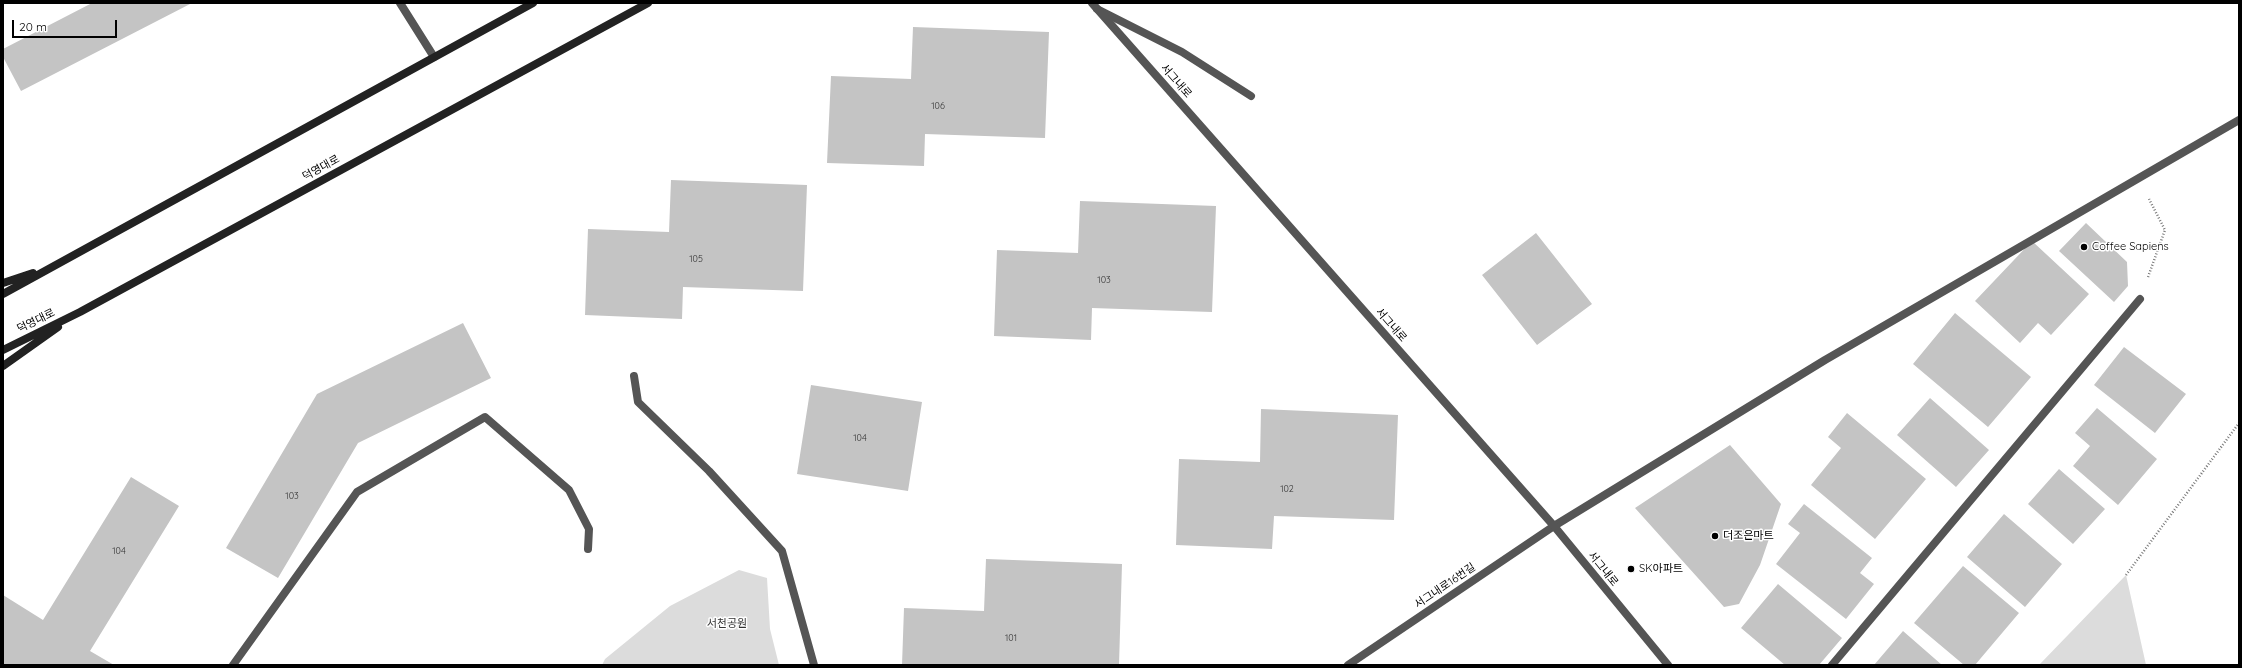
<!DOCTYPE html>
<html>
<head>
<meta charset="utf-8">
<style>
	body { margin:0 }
	#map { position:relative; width:2242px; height:668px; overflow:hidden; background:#fff; font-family:Quicksand,sans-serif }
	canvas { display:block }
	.frame { position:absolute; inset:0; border:4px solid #000; pointer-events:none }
	.scale { position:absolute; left:12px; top:20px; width:105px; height:18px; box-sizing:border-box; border:2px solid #000; border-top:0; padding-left:5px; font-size:12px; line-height:14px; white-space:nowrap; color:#000; -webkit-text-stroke:3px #fff; paint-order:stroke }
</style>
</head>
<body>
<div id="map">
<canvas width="2242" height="668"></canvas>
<div class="frame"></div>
<div class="scale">20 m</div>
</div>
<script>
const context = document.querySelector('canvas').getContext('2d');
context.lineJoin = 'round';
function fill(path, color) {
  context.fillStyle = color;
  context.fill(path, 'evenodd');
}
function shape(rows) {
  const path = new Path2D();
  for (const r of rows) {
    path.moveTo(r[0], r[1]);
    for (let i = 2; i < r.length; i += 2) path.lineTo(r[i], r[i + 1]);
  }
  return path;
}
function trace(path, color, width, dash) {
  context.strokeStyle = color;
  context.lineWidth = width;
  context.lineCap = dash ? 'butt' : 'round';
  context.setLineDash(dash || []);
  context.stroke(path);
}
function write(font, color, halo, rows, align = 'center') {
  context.font = font + ' Quicksand,"Noto Sans KR",sans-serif';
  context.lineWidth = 3;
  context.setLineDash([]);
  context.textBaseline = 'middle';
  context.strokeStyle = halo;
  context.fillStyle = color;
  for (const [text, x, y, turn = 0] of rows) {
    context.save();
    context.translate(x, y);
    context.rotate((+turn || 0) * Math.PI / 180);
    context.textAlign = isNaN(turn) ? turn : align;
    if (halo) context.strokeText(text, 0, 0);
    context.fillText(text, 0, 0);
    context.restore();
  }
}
fill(shape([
	[739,570,767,578,770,629,779,665,602,665,605,659,670,606],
	[2126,575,2146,665,2039,665]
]), '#dcdcdc');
fill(shape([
	[92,3,192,3,21,91,3,57,3,49],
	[913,27,1049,32,1045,138,925,134,924,166,827,163,831,76,911,79],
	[671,180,807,185,803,291,683,287,682,319,585,315,588,229,669,232],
	[1080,201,1216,206,1212,312,1092,308,1091,340,994,336,997,250,1078,253],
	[2086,223,2127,262,2128,286,2114,302,2059,251],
	[1536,233,1592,304,1537,345,1482,275],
	[2032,241,2089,294,2051,335,2038,323,2020,343,1975,301],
	[1955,313,2031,377,1988,427,1913,364],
	[463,323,491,378,358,443,278,578,226,548,317,394],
	[2124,347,2186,394,2155,433,2094,385],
	[811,385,922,402,908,491,797,474],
	[1930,398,1989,450,1956,487,1897,435],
	[2097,408,2157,459,2118,505,2073,466,2090,446,2075,433],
	[1261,409,1398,415,1394,520,1274,516,1272,549,1176,545,1179,459,1260,462],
	[1847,413,1926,479,1875,539,1811,485,1841,448,1828,437],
	[1730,445,1781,504,1760,565,1739,604,1724,607,1635,508],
	[2059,469,2105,509,2073,544,2028,504],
	[131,477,179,506,90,651,114,665,3,665,3,595,43,620],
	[1804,504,1872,558,1860,573,1874,584,1846,619,1776,564,1800,533,1788,524],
	[2004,514,2062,564,2025,607,1967,557],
	[986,559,1122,564,1119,665,902,665,904,608,984,611],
	[1963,566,2019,613,1975,665,1964,665,1914,623],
	[1778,584,1842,638,1819,665,1785,665,1741,628],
	[1903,631,1942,665,1874,665]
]), '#c4c4c4');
trace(shape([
	[2148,277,2165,230,2149,199],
	[2126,575,2239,423]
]), '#777', 2.5, [1, 2]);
trace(shape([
	[400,3,434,57],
	[1097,9,1182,52,1251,96],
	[634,376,638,402,709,471,782,551,814,665],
	[233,665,357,492,485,417,569,490,589,529,588,549],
	[1832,665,2140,299]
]), '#555', 8);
trace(shape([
	[1348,665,1554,526,1825,360,2239,120]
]), '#555', 8);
trace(shape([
	[1092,3,1554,526,1668,665]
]), '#555', 8);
trace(shape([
	[3,283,33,273],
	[3,294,533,3],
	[3,350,80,312,648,3],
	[3,366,58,327]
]), '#222', 8);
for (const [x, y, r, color] of [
	[2084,247,4,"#000"],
	[1715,536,4,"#000"],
	[1631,569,4,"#000"]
]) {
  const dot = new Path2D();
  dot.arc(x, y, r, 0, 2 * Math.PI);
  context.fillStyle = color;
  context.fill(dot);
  trace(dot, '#fff', 1.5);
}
write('9px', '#313131', null, [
	["106",938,106],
	["105",696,259],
	["103",1104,280],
	["104",860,438],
	["102",1287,489],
	["103",292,496],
	["104",119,551],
	["101",1011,638]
]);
write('11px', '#000', '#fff', [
	["서그내로",1176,81,49],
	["덕영대로",321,168,-29],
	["덕영대로",36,321,-26],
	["서그내로",1391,325,49],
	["서그내로",1603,569,51],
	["서그내로16번길",1445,586,-34]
]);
write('11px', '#000', '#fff', [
	["Coffee Sapiens",2092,247],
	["더조은마트",1723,536],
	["SK아파트",1639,569]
], 'left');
write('11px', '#333', '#fff', [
	["서천공원",727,624]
]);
</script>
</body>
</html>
